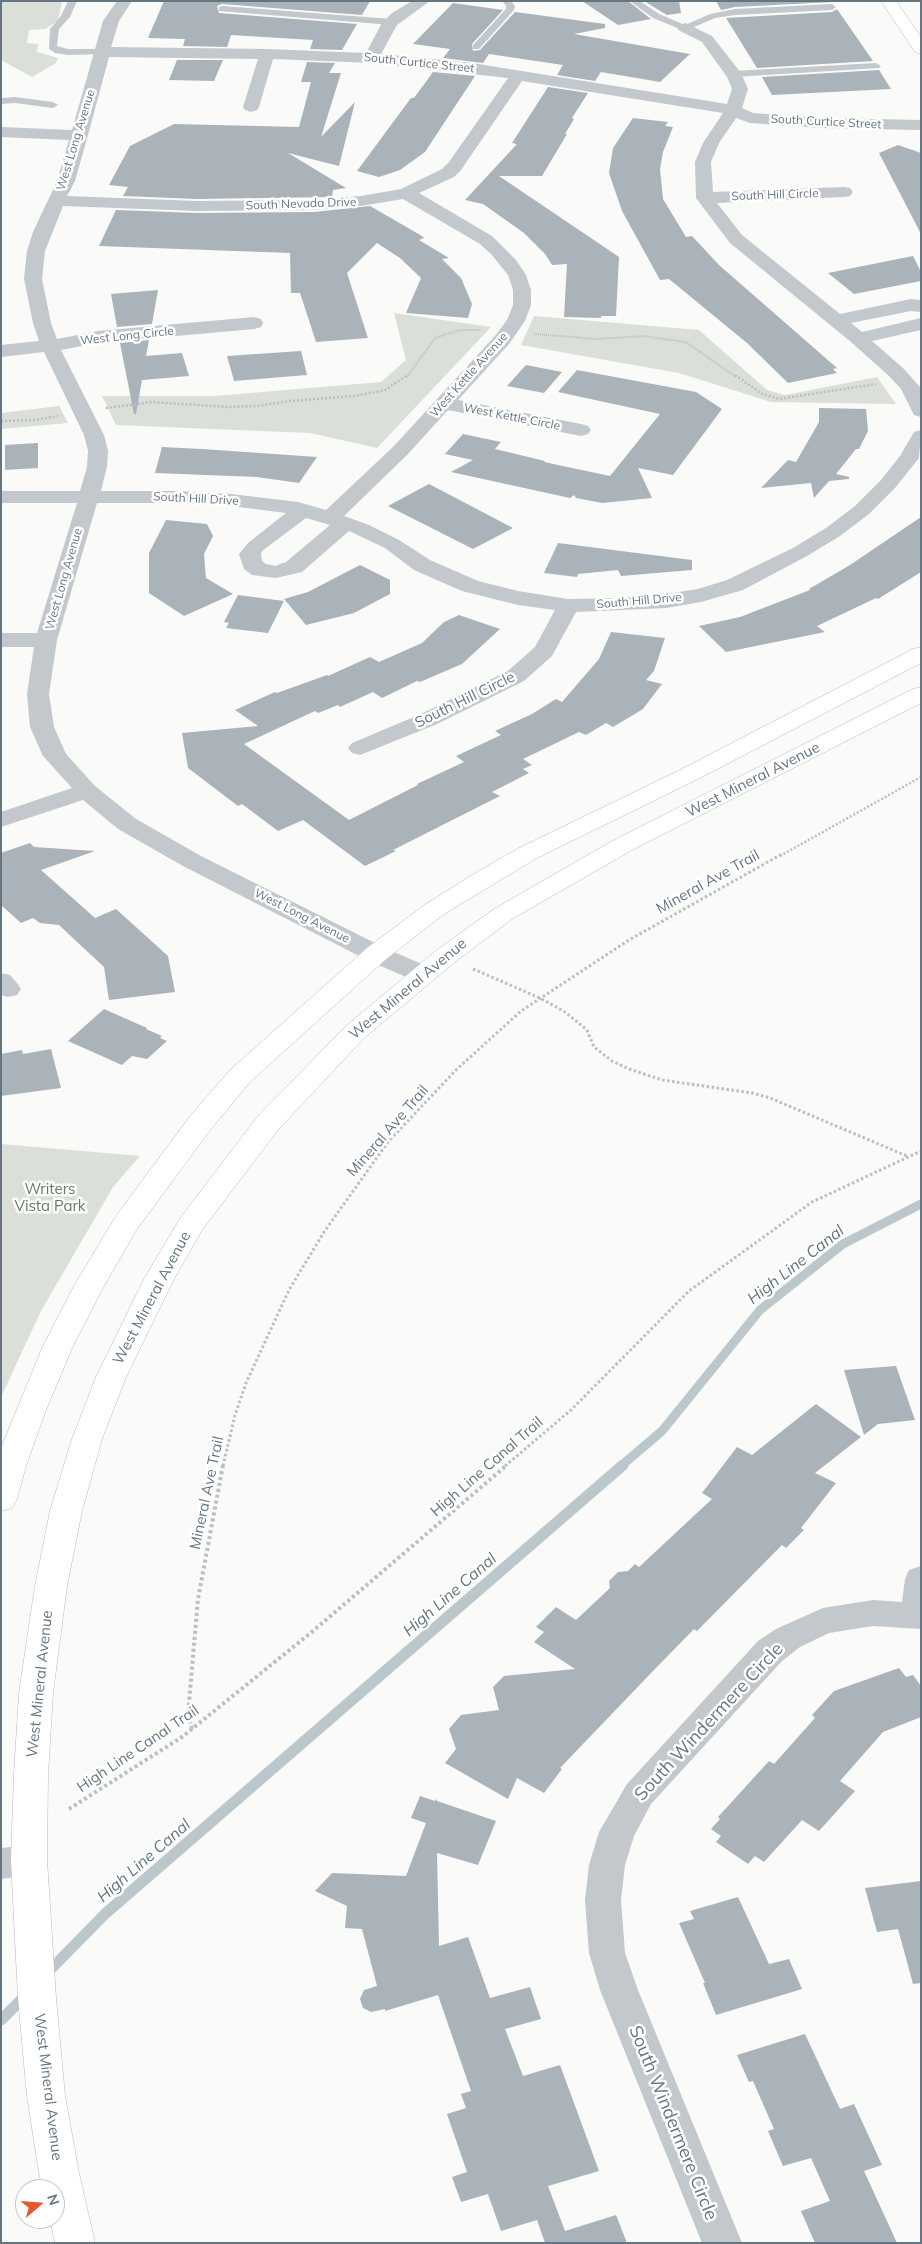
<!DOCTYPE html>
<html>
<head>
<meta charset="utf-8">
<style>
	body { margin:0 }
	#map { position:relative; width:922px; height:2244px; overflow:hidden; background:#fafaf8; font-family:Mulish,sans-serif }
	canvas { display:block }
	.frame { position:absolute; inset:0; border:2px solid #657683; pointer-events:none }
	.north { position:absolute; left:15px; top:2179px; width:50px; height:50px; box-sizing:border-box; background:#fff; border:1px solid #c1c8cd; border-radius:50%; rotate:72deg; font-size:14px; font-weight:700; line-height:20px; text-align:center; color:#657683 }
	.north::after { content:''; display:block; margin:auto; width:18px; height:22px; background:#e4572e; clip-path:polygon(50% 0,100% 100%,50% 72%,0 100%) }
</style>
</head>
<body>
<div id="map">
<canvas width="922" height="2244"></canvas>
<div class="frame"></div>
<div class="north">N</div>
</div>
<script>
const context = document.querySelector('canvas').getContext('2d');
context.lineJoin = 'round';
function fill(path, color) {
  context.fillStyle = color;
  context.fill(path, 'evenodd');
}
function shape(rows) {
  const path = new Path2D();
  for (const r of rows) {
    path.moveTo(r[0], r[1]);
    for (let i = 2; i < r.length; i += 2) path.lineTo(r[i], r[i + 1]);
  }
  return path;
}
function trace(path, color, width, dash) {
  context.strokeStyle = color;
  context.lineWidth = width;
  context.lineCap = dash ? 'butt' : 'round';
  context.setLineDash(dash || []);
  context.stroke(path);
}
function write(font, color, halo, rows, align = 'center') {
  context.font = font + ' Mulish,sans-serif';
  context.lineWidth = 5;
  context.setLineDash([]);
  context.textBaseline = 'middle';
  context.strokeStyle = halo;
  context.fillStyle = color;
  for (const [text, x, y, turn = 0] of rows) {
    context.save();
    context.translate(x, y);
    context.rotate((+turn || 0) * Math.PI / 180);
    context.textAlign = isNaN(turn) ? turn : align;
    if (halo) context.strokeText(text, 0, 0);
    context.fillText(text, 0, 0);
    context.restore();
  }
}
fill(shape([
	[1,1,62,1,58,21,45,29,29,30,27,43,38,44,37,52,58,58,56,63,32,77,1,60],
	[394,313,491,327,377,448,310,433,116,425,102,396,215,396,381,382,406,360],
	[534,316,699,330,767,390,785,395,877,377,896,404,771,402,679,373,521,345],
	[59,406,68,423,1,429,1,413],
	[1,1144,140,1156,113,1187,41,1311,1,1397]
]), '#dadfd7');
trace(shape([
	[621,1466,662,1431,760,1310,843,1244,921,1204]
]), '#bbc7cb', 9);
trace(shape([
	[47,1973,105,1914,623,1465],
	[1,2020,26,1995]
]), '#bbc7cb', 11);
fill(shape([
	[164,1,370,1,362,15,222,4,217,6,219,13,357,24,342,50,310,49,313,40,231,35,227,47,183,46,185,39,148,38],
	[582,1,628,1,651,19,618,25],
	[644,1,679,1,681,13,667,15],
	[716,1,832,1,833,2,735,7,721,10],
	[453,3,503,10,472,44,473,51,480,50,515,12,605,24,605,28,574,34,690,54,660,82,601,72,595,81,557,75,563,65,489,54,483,63,443,58,450,49,413,44],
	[837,9,873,61,757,68,726,18,832,12],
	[177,60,223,60,214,81,169,80],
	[307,62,335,63,329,73,341,73,321,137,355,102,339,166,288,153,346,188,333,190,332,197,197,199,123,196,128,187,109,185,130,146,174,124,299,127,311,82,301,82],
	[879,70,891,89,772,95,762,77],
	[433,72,475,76,425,152,400,170,379,177,357,171,411,98,414,98],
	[548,87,588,93,572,118,574,119,565,134,567,134,542,176,499,176,619,257,616,316,601,316,601,318,564,317,567,264,552,265,545,254,524,233,483,204,465,200,517,144,512,143],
	[633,118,668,122,665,126,673,127,663,152,660,169,663,199,686,237,692,236,719,265,837,368,833,369,837,373,788,383,747,343,669,279,660,280,622,211,609,173,613,148],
	[898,145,921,153,921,234,879,153],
	[370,206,422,236,424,238,419,240,449,258,442,259,461,278,472,304,468,318,406,313,421,278,400,258,377,243,347,273,368,338,316,342,300,293,291,293,290,253,99,246,116,210,197,213,314,212],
	[913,256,921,272,921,281,854,294,828,273],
	[158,290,152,324,117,327,111,294],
	[149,340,146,356,182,353,189,376,142,380,136,414,134,414,120,343],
	[301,351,307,375,234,381,227,356],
	[526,365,562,372,544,393,507,386],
	[577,370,696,392,722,409,673,475,638,468,652,498,602,503,576,498,574,495,570,498,451,472,473,460,445,454,463,434,501,442,495,449,545,461,544,462,610,476,660,414,558,392],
	[819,408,866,409,868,431,859,449,856,449,836,474,849,477,849,479,829,481,814,498,811,483,761,488,788,460,796,462,819,422],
	[38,443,38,468,5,470,5,445],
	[162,447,202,449,317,457,299,483,257,477,155,473],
	[429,484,513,528,473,549,388,506],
	[921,517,921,572,878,599,876,598,817,626,825,632,726,652,699,626,740,617,810,590,809,589,850,565],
	[166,520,207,524,213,536,204,554,206,578,233,594,184,616,149,593,149,553],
	[558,543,692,560,692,570,621,576,618,570,578,574,577,577,544,573],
	[360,565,390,580,390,594,354,613,306,625,284,599,308,592],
	[238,595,284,601,268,633,226,628,229,623,224,622],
	[459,615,500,629,462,664,420,682,417,681,382,698,373,692,340,707,338,705,318,713,315,711,244,744,349,820,418,785,417,784,464,762,456,756,501,735,495,731,532,714,556,699,562,702,599,659,611,632,665,638,654,671,646,680,662,684,643,709,613,727,606,723,586,735,579,732,523,759,532,765,523,769,529,773,492,792,500,796,393,850,396,851,365,866,303,820,278,831,242,804,238,806,188,768,182,733,258,726,235,710,275,692,277,693,327,675,328,676,370,657,379,662,422,643,444,622],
	[30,843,34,847,95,851,41,870,95,918,116,909,168,956,175,992,109,1000,104,967,59,925,40,923,33,918,21,923,1,905,1,853],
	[104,1009,147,1028,146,1029,162,1036,160,1038,167,1041,147,1059,132,1056,122,1065,68,1041],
	[51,1049,61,1088,1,1096,1,1054,22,1050,23,1054],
	[896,1366,915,1420,878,1424,864,1435,844,1370],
	[816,1404,861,1437,815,1473,836,1483,801,1528,804,1530,786,1548,782,1545,697,1631,694,1629,653,1671,560,1768,562,1769,544,1793,517,1778,508,1799,445,1763,456,1749,449,1729,461,1715,499,1710,493,1687,504,1676,575,1669,534,1642,544,1632,536,1627,556,1607,576,1620,610,1588,609,1581,618,1572,628,1571,635,1564,639,1567,712,1499,702,1493,737,1447,752,1455],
	[899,1668,906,1677,913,1675,921,1686,921,1717,883,1732,840,1781,855,1791,819,1831,802,1820,764,1862,755,1856,748,1864,716,1842,721,1836,711,1829,720,1819,718,1817,769,1761,774,1764,815,1718,812,1715,834,1691],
	[420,1796,435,1801,436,1799,437,1801,496,1821,478,1865,437,1853,439,1946,468,1937,490,1998,530,1987,541,2019,505,2029,523,2076,560,2065,599,2171,548,2186,565,2231,616,2215,627,2243,545,2243,537,2220,501,2231,488,2194,461,2202,452,2177,467,2172,447,2114,466,2108,461,2094,471,2091,438,1995,385,2011,385,2009,371,2012,363,2008,360,1999,364,1990,377,1986,362,1929,345,1928,347,1906,315,1891,332,1873,406,1876,426,1823,411,1818],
	[921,1881,921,1983,913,1984,898,1929,877,1932,865,1888],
	[738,1897,769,1964,789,1959,802,1989,716,2015,703,1983,705,1983,679,1923,694,1919,690,1911],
	[805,2034,840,2109,854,2104,882,2165,864,2171,897,2243,815,2243,801,2211,830,2201,811,2158,783,2166,768,2131,774,2129,753,2081,749,2082,737,2055]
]), '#aab3b9');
const secondary = shape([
	[881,1,896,1,921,37,921,54,915,52,881,1],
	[921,647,921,663,698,779,537,858,444,914,385,960,250,1082,211,1129,137,1229,104,1286,73,1346,46,1410,26,1466,17,1499,12,1508,1,1511,1,1448,43,1346,74,1286,116,1216,191,1115,230,1070,367,948,426,904,472,875,519,848,682,769,913,649,921,647],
	[921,687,921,703,632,850,512,919,455,962,364,1038,278,1130,202,1230,174,1279,126,1377,102,1439,82,1511,67,1586,53,1693,48,1774,47,1860,56,1998,65,2096,79,2173,95,2243,55,2243,50,2219,55,2219,55,2189,43,2189,39,2173,27,2096,18,1998,11,1860,14,1774,19,1693,35,1586,50,1511,72,1439,96,1377,144,1279,181,1217,258,1116,346,1026,437,950,494,909,614,840,913,689,921,687]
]);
trace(secondary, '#b3babf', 1);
trace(shape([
	[534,334,598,339,643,336,686,342,736,377],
	[407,377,435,338,459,330,481,330]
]), '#bbbfc2', 2, [1, 1]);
trace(shape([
	[735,375,762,394,779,399,876,384],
	[106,408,152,402,228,407,257,406,290,401,355,396,385,390,408,375],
	[1,421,35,420,58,416],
	[780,856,921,777]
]), '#bbbfc2', 2.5, [2, 2]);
trace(shape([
	[473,969,540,998,565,1012,587,1030,594,1047,612,1061,629,1069,662,1080,752,1093,770,1098,907,1156],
	[223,1466,235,1415,246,1383,289,1290,324,1232,388,1142,456,1070,521,1011,629,940,782,854],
	[505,1466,571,1410,689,1291,812,1202,921,1151]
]), '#bbbfc2', 3, [2.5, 2.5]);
trace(shape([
	[192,1729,188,1714,198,1599,223,1465],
	[69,1809,182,1737,313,1631,507,1465]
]), '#bbbfc2', 4, [3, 3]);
fill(shape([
	[68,1,77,1,70,17,59,29,57,46,68,49,102,49,105,50,105,54,68,55,55,53,49,49,50,29,61,16,68,1],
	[502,1,511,1,515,6,514,10,479,49,473,49,473,45,506,9,506,6,502,1],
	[630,1,640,1,659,14,685,25,710,14,735,9,832,4,836,7,832,10,735,15,715,18,685,31,653,18,630,1],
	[222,6,392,19,397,22,392,25,219,11,219,7,222,6],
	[876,63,881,66,879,68,734,77,729,74,734,71,876,63],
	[15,97,53,102,58,105,53,108,15,103,1,104,1,98,15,97]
]), '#c3c8cc');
fill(shape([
	[117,1,132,1,119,21,111,47,267,49,366,53,382,23,392,13,412,1,430,1,397,25,381,54,472,63,727,104,732,89,727,77,702,42,680,31,677,28,680,25,685,23,712,36,741,73,748,89,742,108,753,113,821,118,921,120,921,130,821,128,750,123,736,118,719,143,711,162,713,192,844,187,850,188,853,192,850,196,844,197,717,203,742,235,840,314,911,299,921,300,921,312,911,311,851,323,862,332,921,318,921,330,872,341,903,368,920,387,921,417,914,415,901,389,889,376,851,342,730,243,696,198,695,162,703,143,723,113,522,81,461,170,454,177,419,193,492,236,516,260,526,275,531,290,531,305,525,321,509,344,458,400,581,424,588,426,591,430,588,434,581,436,448,410,407,455,344,516,369,525,399,540,430,560,478,581,518,591,568,599,620,598,666,594,698,589,727,580,793,548,826,528,855,506,881,480,900,456,914,432,921,430,919,458,895,488,869,514,840,536,807,556,743,590,701,602,666,608,576,612,552,656,524,681,437,724,360,755,352,753,348,748,352,743,421,714,508,671,535,647,555,610,518,605,462,591,414,570,385,548,349,531,302,572,276,578,252,575,244,569,239,554,248,543,286,513,231,506,180,503,97,503,57,640,49,694,54,727,66,754,95,786,136,819,201,856,385,948,431,968,435,974,431,980,422,982,413,980,367,960,183,866,118,829,83,800,1,827,1,812,72,788,43,756,30,727,27,694,34,647,1,647,1,633,37,633,77,503,1,503,1,491,80,491,87,467,88,451,84,435,44,352,1,357,1,345,39,341,33,323,24,279,27,251,33,232,57,181,69,140,1,137,1,127,72,130,103,21,117,1],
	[109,57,258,59,243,107,245,110,251,112,257,110,259,107,273,59,371,63,508,78,449,162,442,169,401,189,361,196,314,200,197,201,67,196,75,181,88,135,109,57],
	[403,199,480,244,492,255,508,275,513,290,513,305,507,320,495,336,393,447,326,510,298,502,231,494,180,491,101,491,107,467,108,451,104,435,61,350,98,343,254,329,261,327,263,323,261,319,254,317,98,331,57,339,51,323,42,279,45,251,63,206,197,211,314,210,361,206,403,199],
	[306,518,330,525,286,562,275,566,266,564,262,561,261,554,262,551,306,518],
	[1,973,10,975,17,983,21,989,17,995,8,997,1,995,1,973],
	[921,1566,921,1629,873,1626,829,1633,800,1647,782,1661,651,1804,634,1836,625,1865,621,1900,625,1953,638,1990,742,2243,702,2243,600,1990,589,1953,585,1900,589,1865,599,1832,627,1784,758,1641,776,1629,823,1608,873,1600,902,1602,905,1579,909,1570,921,1566],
	[29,1845,42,1849,47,1860,42,1871,29,1875,1,1879,1,1848,29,1845]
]), '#c3c8cc');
fill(secondary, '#fff');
write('12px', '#657683', '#fff', [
	["South Curtice Street",419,63,6],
	["South Curtice Street",826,122,3],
	["West Long Avenue",76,140,-73],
	["South Hill Circle",775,195,-2],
	["South Nevada Drive",301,204,-2],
	["West Long Circle",127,336,-6],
	["West Kettle Avenue",469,375,-48],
	["West Kettle Circle",512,417,11],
	["South Hill Drive",196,499,3],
	["West Long Avenue",64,579,-74],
	["South Hill Drive",639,601,-5],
	["West Long Avenue",302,916,27]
]);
write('15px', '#657683', '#fff', [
	["South Hill Circle",465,700,-26],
	["West Mineral Avenue",753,780,-27],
	["Mineral Ave Trail",708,882,-29],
	["West Mineral Avenue",408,989,-40],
	["Mineral Ave Trail",388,1131,-49],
	["West Mineral Avenue",152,1298,-62],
	["High Line Canal Trail",487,1467,-41],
	["Mineral Ave Trail",207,1493,-78],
	["West Mineral Avenue",40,1684,-84],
	["High Line Canal Trail",138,1749,-34],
	["West Mineral Avenue",48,2087,83]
]);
write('15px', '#687a64', '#fff', [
	["Writers",50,1189],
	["Vista Park",50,1206]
]);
write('italic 16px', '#60757c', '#fff', [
	["High Line Canal",796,1265,-38],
	["High Line Canal",450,1595,-41],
	["High Line Canal",144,1861,-41]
]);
write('18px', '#657683', '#fff', [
	["South Windermere Circle",709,1722,-47],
	["South Windermere Circle",673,2123,68]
]);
</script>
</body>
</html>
